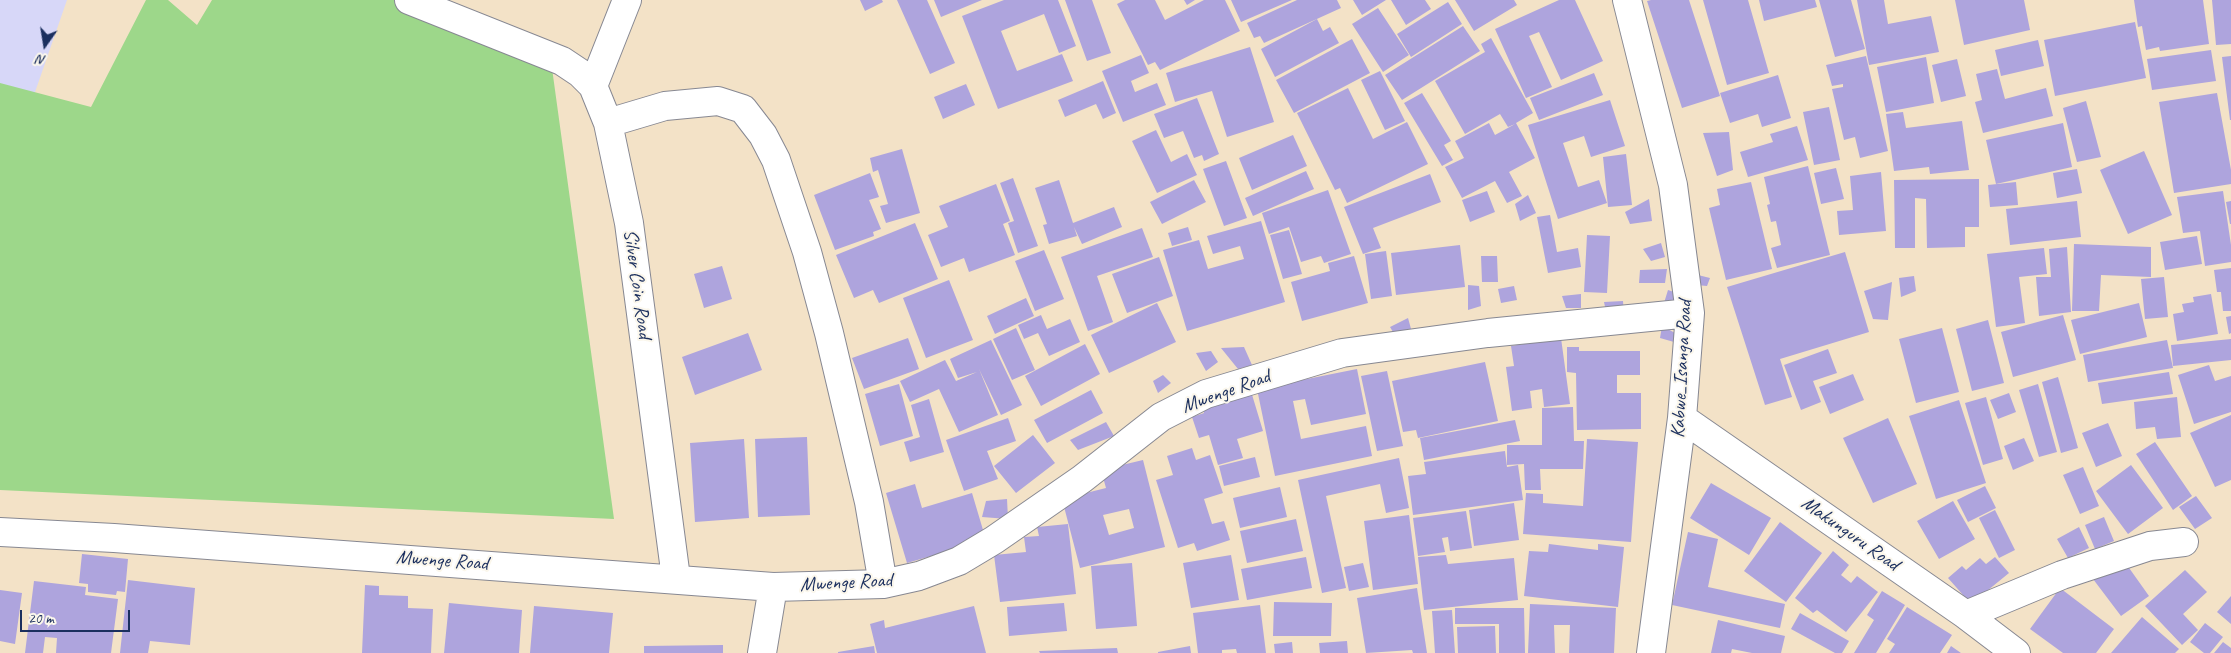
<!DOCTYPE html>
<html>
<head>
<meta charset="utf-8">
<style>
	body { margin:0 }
	#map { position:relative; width:2231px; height:653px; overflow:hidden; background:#f3e2c7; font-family:Caveat,sans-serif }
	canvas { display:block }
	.north { position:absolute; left:20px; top:20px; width:50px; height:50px; -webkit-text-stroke:4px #fbf7ec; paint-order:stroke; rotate:193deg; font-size:14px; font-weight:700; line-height:20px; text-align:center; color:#1b2f5e }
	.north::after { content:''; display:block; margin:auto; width:18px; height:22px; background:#1b2f5e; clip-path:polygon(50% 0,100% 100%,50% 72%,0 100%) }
	.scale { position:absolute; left:20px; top:610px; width:110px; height:22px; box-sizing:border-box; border:2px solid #1b2f5e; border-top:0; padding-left:6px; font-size:15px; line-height:18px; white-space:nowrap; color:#1b2f5e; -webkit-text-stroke:4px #fbf7ec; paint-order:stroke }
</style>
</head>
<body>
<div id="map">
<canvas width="2231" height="653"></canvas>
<div class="north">N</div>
<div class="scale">20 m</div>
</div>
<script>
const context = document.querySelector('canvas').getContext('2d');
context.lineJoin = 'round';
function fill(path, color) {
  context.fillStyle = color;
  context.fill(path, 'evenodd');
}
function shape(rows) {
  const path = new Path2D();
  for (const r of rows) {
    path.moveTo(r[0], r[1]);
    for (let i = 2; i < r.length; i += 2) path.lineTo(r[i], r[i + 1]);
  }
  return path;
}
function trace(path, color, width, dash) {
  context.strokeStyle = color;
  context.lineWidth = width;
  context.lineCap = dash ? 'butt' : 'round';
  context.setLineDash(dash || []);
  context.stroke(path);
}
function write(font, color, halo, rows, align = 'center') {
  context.font = font + ' Caveat,sans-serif';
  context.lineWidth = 4;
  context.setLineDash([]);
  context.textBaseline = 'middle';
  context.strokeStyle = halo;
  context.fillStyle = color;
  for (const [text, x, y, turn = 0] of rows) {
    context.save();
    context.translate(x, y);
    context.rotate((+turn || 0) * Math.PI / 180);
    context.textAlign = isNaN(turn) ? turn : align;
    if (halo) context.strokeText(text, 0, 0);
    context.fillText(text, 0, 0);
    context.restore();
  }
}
fill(shape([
	[0,0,67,0,34,95,0,84]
]), '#d7d7f8');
fill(shape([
	[146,0,168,0,197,25,212,0,414,0,551,61,614,519,0,490,0,83,91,107]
]), '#9dd78a');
fill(shape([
	[860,0,882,0,883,2,865,11],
	[897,0,927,0,955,63,930,74],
	[934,0,982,0,941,17],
	[1004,0,1058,0,1076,46,1059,53,1044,14,1001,31,1017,71,1062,54,1073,81,998,109,962,16],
	[1065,0,1092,0,1111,53,1087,61],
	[1125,0,1155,0,1165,20,1204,0,1225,0,1240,31,1160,70,1155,62,1148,65,1117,4],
	[1184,0,1195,0,1187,5],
	[1231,0,1292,0,1241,22],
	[1297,0,1337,0,1341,8,1264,43,1260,36,1254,38,1247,23],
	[1353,0,1386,0,1362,15],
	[1391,0,1425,0,1431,9,1406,25],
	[1455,0,1514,0,1517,5,1474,31],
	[1559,0,1575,0,1603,61,1561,80,1539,32,1529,36,1552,87,1526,98,1495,29],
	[1651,0,1689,0,1720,96,1682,108,1647,1],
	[1703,0,1748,0,1769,73,1727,85],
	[1759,0,1815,0,1817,7,1764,21],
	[1819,0,1851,0,1865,49,1835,57],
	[1857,0,1884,0,1888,24,1931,16,1939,52,1869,65],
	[1955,0,2024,0,2030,30,1964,45],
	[2134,0,2203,0,2209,44,2160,51,2159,47,2146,50,2142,26,2138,27],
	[2212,0,2231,0,2231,44,2216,45],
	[1448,2,1462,24,1411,57,1397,34],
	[1378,8,1409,55,1383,72,1352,24],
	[1317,19,1323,31,1330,27,1339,43,1275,77,1261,49],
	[2135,22,2146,78,2055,96,2044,40],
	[1463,26,1480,51,1402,100,1385,75],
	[1491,38,1533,113,1516,123,1535,158,1509,172,1522,196,1507,203,1495,181,1462,198,1445,167,1464,158,1455,141,1489,123,1495,135,1515,124,1508,127,1500,114,1465,134,1435,81,1485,52,1481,44],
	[1352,39,1370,73,1294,113,1276,80],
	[2038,40,2044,66,2001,76,1995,50],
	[1250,47,1274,122,1227,137,1212,91,1175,102,1166,73],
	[2211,50,2216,81,2152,90,2147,59],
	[1141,55,1149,73,1131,81,1135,92,1157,83,1166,105,1123,122,1102,71],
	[1866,56,1888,151,1860,158,1855,137,1844,140,1832,89,1843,87,1843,84,1832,86,1826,65],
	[2231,56,2231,120,2230,120,2222,57],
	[1926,57,1934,103,1886,112,1877,67],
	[1957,59,1966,96,1941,102,1932,65],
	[1997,69,2005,99,2046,88,2053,116,1983,133,1975,102,1982,100,1976,74],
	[1380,71,1405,121,1385,130,1361,80],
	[1594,73,1603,95,1539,120,1530,98],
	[1778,75,1791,118,1762,127,1758,114,1730,123,1720,93],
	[1103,81,1116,113,1103,119,1096,104,1065,117,1058,100],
	[966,84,975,105,943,119,934,97],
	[1348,88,1373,139,1407,122,1428,164,1347,203,1340,188,1335,190,1297,113],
	[1422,93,1451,141,1444,145,1453,160,1442,166,1404,103],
	[2217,93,2231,170,2231,184,2174,193,2159,102],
	[1197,98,1219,154,1204,161,1202,155,1194,158,1183,131,1164,138,1154,114],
	[1610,100,1625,146,1591,157,1584,136,1563,143,1578,187,1599,180,1607,203,1558,219,1528,125],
	[2086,101,2101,157,2077,162,2063,108],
	[1829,107,1840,160,1814,165,1803,112],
	[1903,112,1906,128,1962,121,1969,170,1930,174,1929,167,1894,171,1886,114],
	[2063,123,2072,167,1996,184,1986,140],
	[1797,126,1808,160,1748,177,1740,152,1773,142,1770,134],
	[1156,130,1171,162,1187,154,1197,175,1157,193,1132,141],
	[1729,132,1733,170,1717,176,1703,133],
	[1293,135,1307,166,1252,190,1239,158],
	[902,149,920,213,886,223,880,206,888,204,878,170,873,172,870,158],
	[2144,151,2172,215,2128,234,2100,170],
	[1626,154,1632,205,1608,207,1603,157],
	[1226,161,1247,218,1224,226,1203,169],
	[1808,166,1830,255,1777,268,1771,248,1781,245,1776,221,1771,222,1767,205,1770,204,1764,177],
	[1836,168,1844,199,1821,204,1814,173],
	[2077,169,2082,193,2057,198,2053,173],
	[1306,171,1314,189,1253,216,1245,198],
	[1881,172,1886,231,1839,235,1837,211,1853,210,1850,176],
	[870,173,879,197,869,200,881,229,873,232,874,236,835,250,814,195],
	[1430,174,1441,202,1373,228,1381,248,1363,254,1344,207],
	[1013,178,1038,246,1018,253,1008,223,1014,221,1000,183],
	[1979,179,1979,227,1965,227,1965,247,1927,248,1926,199,1915,198,1915,248,1895,248,1894,180],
	[1059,180,1073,223,1114,207,1122,227,1082,244,1074,227,1077,236,1049,244,1043,225,1047,224,1035,188],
	[1194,180,1206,202,1162,224,1150,202],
	[1751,182,1772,269,1726,280,1709,208,1720,205,1717,189],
	[2016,182,2018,205,1990,207,1988,185],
	[996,184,1010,221,1003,224,1015,255,969,272,964,258,941,267,928,235,948,227,939,206],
	[1328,190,1351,254,1324,263,1321,256,1301,262,1289,227,1269,234,1262,213],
	[1487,191,1495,212,1470,222,1462,200],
	[2223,191,2231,245,2231,262,2205,266,2200,231,2183,233,2177,197],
	[1528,195,1536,213,1520,221,1515,204],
	[1649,199,1652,221,1630,224,1625,212],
	[2077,201,2081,237,2010,245,2006,209],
	[2231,201,2231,224,2230,224,2226,202],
	[1550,215,1557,252,1578,248,1581,267,1548,273,1537,217],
	[1261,221,1285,302,1187,331,1163,250,1199,240,1208,269,1244,259,1240,246,1213,254,1207,236],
	[915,223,938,279,879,303,873,290,854,298,836,255],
	[1188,227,1192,240,1172,246,1168,233],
	[1142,228,1153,257,1097,276,1113,322,1088,331,1061,257],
	[1289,230,1302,274,1283,279,1270,235],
	[1587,235,1610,236,1607,293,1584,292],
	[2197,236,2202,264,2165,270,2160,242],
	[1661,243,1665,257,1651,261,1643,249],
	[2074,244,2151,247,2151,277,2101,275,2099,311,2072,311],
	[1460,245,1465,287,1396,295,1391,253],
	[2067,247,2071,312,2039,316,2036,277,2051,277,2049,249],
	[2044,248,2047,274,2019,277,2025,323,1996,327,1987,254],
	[1044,250,1064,299,1035,311,1015,261],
	[1386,251,1392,296,1371,299,1365,254],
	[1845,252,1869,332,1780,359,1792,397,1765,405,1727,287],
	[1354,256,1368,303,1302,321,1291,282,1330,271,1328,263],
	[1481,256,1497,256,1498,282,1482,282],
	[1159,257,1173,296,1127,313,1112,274],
	[722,266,732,299,704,308,694,274],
	[2231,268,2231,311,2223,311,2221,292,2217,292,2214,270],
	[1667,269,1665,283,1639,283,1640,270],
	[1698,275,1710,278,1707,286,1696,285],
	[1914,276,1916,291,1901,297,1899,278],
	[2164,277,2168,317,2145,319,2141,279],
	[949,280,973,340,926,358,903,298],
	[1892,282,1888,320,1873,319,1864,291],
	[1468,285,1479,286,1481,306,1468,310],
	[1514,286,1517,300,1501,303,1498,289],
	[1668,290,1683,295,1675,306,1664,303],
	[1581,294,1581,308,1566,308,1562,296],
	[2211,294,2218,334,2177,341,2173,314,2184,312,2182,304,2194,302,2193,297],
	[1026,298,1034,316,995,334,987,316],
	[1623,301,1624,315,1607,316,1604,302],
	[1157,303,1176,342,1109,373,1091,335],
	[2139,303,2147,337,2080,354,2071,320],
	[1041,315,1047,329,1070,319,1080,342,1049,356,1038,333,1024,339,1018,325],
	[2063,315,2076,360,2013,377,2001,332],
	[2231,316,2231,333,2229,334,2226,317],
	[1408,318,1413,336,1399,342,1390,327],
	[1988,320,2004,383,1972,391,1956,329],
	[1662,326,1677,334,1674,342,1660,338],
	[1016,328,1035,370,1012,380,993,339],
	[1942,328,1959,392,1916,403,1899,339],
	[748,333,762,370,695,395,682,357],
	[908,338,919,369,864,389,852,358],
	[1561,338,1570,404,1544,407,1542,389,1530,391,1532,408,1512,411,1506,367,1514,366,1511,346],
	[2231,339,2231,360,2173,366,2171,345],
	[991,340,1022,405,1001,415,979,369,998,415,959,432,939,389,910,402,900,381,945,360,956,381,977,372,958,378,950,359],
	[2167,340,2173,368,2088,382,2083,355],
	[1085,344,1100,374,1041,406,1025,376],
	[1244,347,1252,365,1238,369,1221,348],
	[1567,347,1579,347,1579,351,1640,351,1640,375,1617,375,1617,393,1641,393,1641,429,1577,430,1576,373,1567,372],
	[1828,349,1837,373,1813,381,1821,402,1801,410,1784,365],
	[1211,351,1218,362,1206,371,1196,353],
	[1485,362,1498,421,1418,438,1416,430,1403,432,1392,381],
	[2209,365,2215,381,2231,376,2231,412,2194,424,2178,375],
	[1357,369,1366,414,1311,425,1305,399,1293,401,1301,439,1366,426,1372,456,1275,476,1257,389],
	[1387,371,1403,446,1377,451,1361,376],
	[2169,372,2173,394,2102,404,2098,383],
	[1853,374,1864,400,1830,414,1819,387],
	[1163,375,1171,383,1158,393,1153,381],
	[2058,377,2078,448,2061,453,2042,382],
	[899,384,913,436,880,446,865,394],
	[2038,384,2057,452,2039,457,2019,390],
	[1250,388,1263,431,1237,439,1243,458,1218,465,1209,435,1199,438,1192,417,1204,413,1201,403],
	[1091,390,1103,413,1047,443,1034,420],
	[2009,393,2016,412,1998,419,1990,400],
	[1986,397,2003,459,1983,465,1965,403],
	[2177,397,2181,437,2157,439,2155,427,2136,429,2134,402],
	[929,399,944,452,910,462,904,442,920,437,911,405],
	[1959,400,1986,483,1936,499,1909,416],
	[1573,407,1574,441,1584,441,1583,469,1540,469,1541,490,1525,490,1524,464,1507,465,1507,445,1542,445,1542,408],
	[2231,415,2231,480,2215,487,2190,433],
	[1008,418,1016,441,987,451,998,479,964,491,946,440],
	[1888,418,1917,484,1873,503,1843,438],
	[1515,420,1520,441,1424,460,1420,438],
	[1106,422,1114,436,1078,450,1070,440],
	[2108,423,2122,456,2096,467,2082,433],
	[1033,435,1055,463,1016,493,994,466],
	[807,437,810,515,758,517,755,439],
	[2024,438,2034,461,2013,470,2004,446],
	[744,439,749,518,695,522,690,443],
	[1587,439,1638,442,1631,542,1523,534,1526,493,1543,494,1543,503,1583,506],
	[2155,442,2192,496,2173,510,2136,454],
	[1192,448,1196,460,1210,455,1223,493,1204,499,1212,524,1224,521,1230,540,1197,551,1194,543,1178,548,1156,480,1173,475,1167,456],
	[1505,451,1507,467,1518,465,1523,500,1413,515,1408,476,1426,474,1424,462],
	[1255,457,1260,477,1224,486,1219,466],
	[1399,458,1409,508,1386,513,1380,484,1326,496,1346,588,1322,593,1298,480],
	[1143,460,1165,547,1080,568,1062,499,1106,488,1101,470],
	[1129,509,1134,528,1109,535,1103,515],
	[2131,465,2163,508,2128,534,2096,491],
	[2083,467,2099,506,2080,514,2063,475],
	[1711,483,1771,518,1749,555,1690,518],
	[915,484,922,508,972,493,986,540,907,563,886,493],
	[1985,486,1996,508,1968,522,1957,500],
	[1280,487,1287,517,1240,528,1233,498],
	[2196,496,2212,518,2195,529,2179,507],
	[1007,499,1008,519,982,517,986,501],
	[1953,501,1975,539,1939,559,1917,521],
	[1514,503,1519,540,1474,546,1469,510],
	[1995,510,2015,550,1999,558,1979,518],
	[1466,511,1472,548,1450,551,1448,537,1442,538,1445,552,1418,556,1413,518],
	[1409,515,1418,584,1373,590,1364,521],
	[2104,517,2114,541,2095,549,2085,525],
	[1296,519,1303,551,1247,563,1240,531],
	[1780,522,1822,553,1786,602,1744,571],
	[1068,524,1076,594,1000,602,994,555,1026,552,1024,537,1039,536,1037,527],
	[2079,527,2089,548,2068,558,2057,539],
	[1688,532,1718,539,1708,587,1785,604,1780,628,1672,605],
	[1549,544,1598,550,1598,544,1624,547,1618,607,1524,596,1529,551,1548,552],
	[1833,551,1849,565,1841,575,1851,583,1857,576,1878,592,1846,632,1817,610,1813,613,1795,598],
	[82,554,128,559,125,592,117,591,116,595,88,592,88,584,79,583],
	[1231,555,1239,600,1191,608,1183,563],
	[1446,555,1448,564,1514,558,1518,600,1424,610,1418,557],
	[1306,557,1312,588,1247,600,1241,569],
	[1995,557,2009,573,1971,604,1948,578,1962,566,1966,570,1980,558,1986,564],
	[2122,558,2149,596,2121,616,2093,579],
	[1132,563,1137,626,1096,629,1091,566],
	[1363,563,1369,587,1349,591,1344,567],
	[2185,570,2207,592,2183,614,2198,630,2182,645,2145,606],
	[128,580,195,588,190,645,150,641,148,653,120,653],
	[34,581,86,587,85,595,118,599,111,653,56,653,57,638,45,637,43,653,25,653],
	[365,585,379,586,379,595,408,596,408,608,433,609,431,653,362,653],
	[1417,588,1427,653,1413,653,1412,650,1366,653,1357,598],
	[2060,588,2114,629,2096,653,2063,653,2030,629],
	[0,590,22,593,15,644,0,641],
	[1882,591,1905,605,1876,653,1854,653,1874,620,1867,615],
	[2231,596,2231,624,2217,612],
	[1274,602,1332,603,1331,636,1273,636],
	[449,603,522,610,519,653,444,653],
	[1064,603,1067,631,1009,636,1007,607],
	[1530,604,1616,608,1614,653,1569,653,1570,625,1554,625,1555,653,1528,653],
	[1260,605,1266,653,1237,653,1236,649,1222,650,1222,653,1198,653,1193,613],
	[534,606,613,613,609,653,530,653],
	[974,606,986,653,877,653,870,624,884,620,885,628],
	[1907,607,1952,635,1940,653,1889,653,1895,644,1887,639],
	[1455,608,1524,608,1525,653,1499,653,1499,624,1455,624],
	[1452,610,1455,653,1435,653,1432,611],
	[1800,613,1849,641,1842,653,1835,653,1791,629],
	[2142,617,2179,649,2175,653,2111,653],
	[1718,620,1785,636,1781,653,1752,653,1732,649,1731,653,1711,653],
	[2205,623,2223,637,2210,653,2204,653,2190,642],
	[1495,626,1496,653,1458,653,1457,627],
	[1347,641,1348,653,1320,653,1319,643],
	[1292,642,1293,653,1275,653,1274,644],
	[2223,642,2231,648,2231,653,2214,653],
	[723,645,723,653,644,653,644,646],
	[874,646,875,653,838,653,838,652],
	[1190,646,1191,653,1158,653,1158,652],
	[1951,646,1961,653,1947,653],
	[1117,648,1118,653,1040,653,1039,651]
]), '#aea4dd');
const minor = shape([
	[409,0,562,61,580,73,593,86],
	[627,0,593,86,608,123,629,223,676,578],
	[1627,0,1673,185,1690,313,1682,418,1651,653],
	[608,123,665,106,718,101,743,109,763,135,776,160,807,252,829,333,869,502,883,584],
	[1682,418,1966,615,2016,653],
	[0,532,114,538,773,587,883,584,919,576,959,561,994,540,1082,479,1161,417,1206,394,1342,353,1488,333,1690,313],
	[1966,615,2062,575,2150,546,2184,542],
	[762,653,773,587]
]);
trace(minor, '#878892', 30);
trace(minor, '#fff', 28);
write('20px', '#1b2f5e', '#fbf7ec', [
	["Silver Coin Road",637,284,82],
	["Kabwe_Isanga Road",1682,369,-87],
	["Mwenge Road",1226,392,-20],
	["Makunguru Road",1850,534,35],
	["Mwenge Road",442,561,4],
	["Mwenge Road",846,583,-3]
]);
</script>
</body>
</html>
